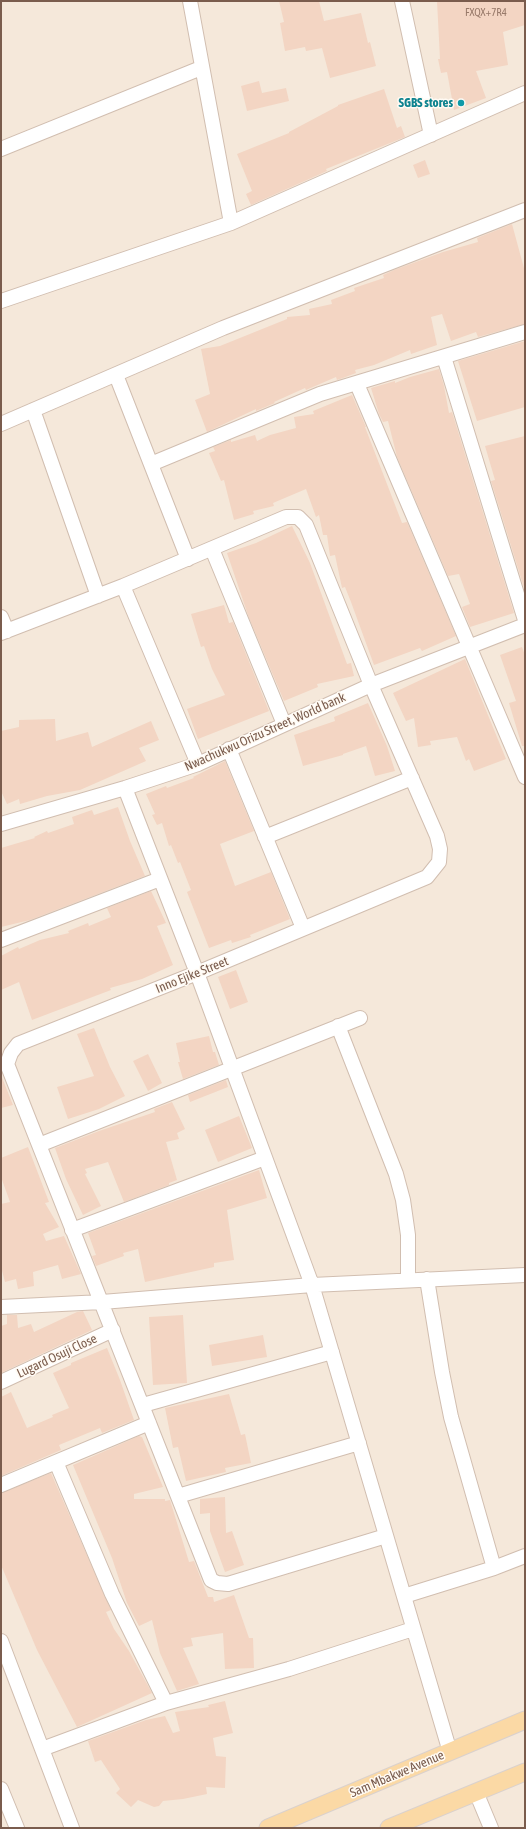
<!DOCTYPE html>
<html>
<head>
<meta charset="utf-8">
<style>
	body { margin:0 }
	#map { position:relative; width:526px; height:1829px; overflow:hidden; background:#fdf6ec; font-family:"Asap Condensed",sans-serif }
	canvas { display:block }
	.frame { position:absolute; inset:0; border:2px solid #7a5c4d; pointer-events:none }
</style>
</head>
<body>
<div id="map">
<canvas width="526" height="1829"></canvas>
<div class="frame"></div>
</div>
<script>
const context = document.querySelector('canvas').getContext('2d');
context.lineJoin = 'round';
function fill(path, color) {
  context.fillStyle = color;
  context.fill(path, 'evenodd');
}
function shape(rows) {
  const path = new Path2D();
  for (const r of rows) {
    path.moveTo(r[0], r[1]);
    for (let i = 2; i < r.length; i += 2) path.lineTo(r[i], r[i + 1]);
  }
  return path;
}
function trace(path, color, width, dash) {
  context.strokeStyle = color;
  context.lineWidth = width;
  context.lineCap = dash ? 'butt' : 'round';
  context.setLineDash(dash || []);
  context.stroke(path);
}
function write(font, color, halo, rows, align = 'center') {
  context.font = font + ' "Asap Condensed",sans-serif';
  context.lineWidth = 3;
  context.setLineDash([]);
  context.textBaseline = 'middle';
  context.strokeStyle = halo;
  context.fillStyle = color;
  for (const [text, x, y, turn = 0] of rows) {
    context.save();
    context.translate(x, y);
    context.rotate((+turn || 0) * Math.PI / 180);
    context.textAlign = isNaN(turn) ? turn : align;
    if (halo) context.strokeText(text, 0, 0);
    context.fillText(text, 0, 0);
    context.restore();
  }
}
fill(shape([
	[1,1,525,1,525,1828,1,1828]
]), '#f5e8da');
fill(shape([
	[279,1,319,1,324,21,361,13,368,43,370,42,376,66,330,78,322,48,306,51,305,47,285,51,280,23,284,22],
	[437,1,525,1,525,25,503,32,508,65,476,71,486,98,454,110,447,72,441,73,438,59,440,59],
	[259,81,262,93,286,88,289,101,247,111,241,86],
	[384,89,397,128,401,126,405,137,326,169,327,171,251,205,246,194,252,191,237,154,289,133,289,132,338,106,338,105],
	[425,160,430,174,418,178,413,165],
	[512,224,525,272,525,324,478,337,476,332,451,341,442,314,431,317,437,345,411,354,410,350,374,365,355,370,356,373,343,378,337,380,336,377,306,390,305,388,274,402,275,403,256,411,256,409,207,432,195,400,210,394,201,349,220,346,287,319,287,317,310,315,309,309,332,304,331,300,355,291,354,288,384,278,383,275,394,270,443,252,478,242,477,238],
	[525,341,525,407,477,421,458,361],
	[439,369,444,386,449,413,452,412,514,613,470,627,462,607,470,604,459,574,448,576,397,457,388,421,383,422,379,414,371,388,395,381,395,383,410,377],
	[352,395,366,427,365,427,402,523,407,522,456,636,422,651,420,648,374,665,351,602,345,587,342,588,335,555,330,556,327,535,323,535,319,515,316,517,306,489,273,503,274,506,253,511,254,514,234,520,224,480,221,481,209,453,215,451,213,447,231,440,231,442,255,435,257,441,270,435,296,428,294,417,314,414,313,411],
	[525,436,525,591,491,481,495,480,485,446],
	[292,526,310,563,347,664,351,663,354,676,317,684,318,687,284,701,249,618,227,553,256,543],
	[224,605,229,623,233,622,269,711,198,739,187,709,225,695,212,669,204,646,201,647,191,614],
	[522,647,525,655,525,746,522,746,509,703,516,701,500,655],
	[465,659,506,759,474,771,469,759,466,761,457,737,430,741,431,745,418,747,414,718,406,721,393,693],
	[368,703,387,746,395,771,375,776,366,746,343,754,343,755,303,766,294,735,335,721,334,717],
	[55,719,56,741,88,732,92,747,151,721,159,740,139,748,146,761,80,790,47,796,20,804,19,799,7,804,1,791,1,731,19,727,19,720],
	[225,761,254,831,220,844,235,886,271,872,290,919,250,935,251,937,232,943,231,940,209,948,187,892,191,890,180,862,178,863,171,845,169,846,162,823,157,825,152,815,155,814,146,794,166,786,167,788,194,778,193,777],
	[118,807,130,841,145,876,30,920,1,927,1,848,35,838,34,837,47,831,48,833,74,824,72,817,92,810,94,815],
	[151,891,166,923,157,926,173,965,142,979,110,988,111,990,32,1020,19,982,1,990,1,956,18,947,19,949,40,940,69,933,68,931,88,923,89,926,111,917,107,908],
	[236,970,248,1002,230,1009,218,977],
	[94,1028,110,1067,125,1096,99,1109,68,1119,57,1087,94,1076,77,1034],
	[209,1036,213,1052,215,1052,219,1065,183,1079,178,1062,180,1062,176,1043],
	[148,1054,162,1083,148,1091,133,1061],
	[1,1075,13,1105,1,1108],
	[226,1080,228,1087,190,1102,188,1095],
	[172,1102,185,1129,177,1133,179,1139,166,1142,177,1180,169,1183,169,1185,124,1202,108,1162,85,1169,87,1173,85,1174,101,1206,83,1215,66,1179,55,1148,99,1131,155,1112,154,1109],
	[239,1116,252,1148,218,1162,205,1130],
	[28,1147,49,1202,45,1203,59,1227,43,1234,46,1241,64,1236,81,1274,62,1279,58,1265,33,1272,34,1286,18,1289,16,1279,5,1282,1,1267,1,1204,10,1202,1,1177,1,1158],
	[259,1170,267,1198,227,1210,234,1260,214,1263,214,1267,145,1282,138,1249,123,1253,124,1256,96,1266,92,1256,96,1255,88,1233],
	[83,1311,92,1330,1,1373,1,1326,7,1324,7,1315,17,1315,18,1328,31,1324,34,1332,77,1312],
	[183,1315,187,1383,153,1385,149,1317],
	[263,1335,267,1357,212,1366,209,1345],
	[107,1348,120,1380,134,1420,102,1433,100,1428,59,1445,61,1450,1,1476,1,1397,11,1392,27,1428,53,1417,52,1415,69,1408,53,1373,71,1365,71,1363],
	[229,1394,241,1435,245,1434,251,1463,225,1468,226,1472,186,1481,178,1447,173,1448,165,1408],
	[139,1436,142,1437,163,1487,134,1494,134,1499,165,1499,165,1501,170,1500,189,1562,194,1561,208,1597,213,1597,214,1602,234,1595,249,1638,253,1638,254,1668,225,1669,223,1633,191,1638,193,1646,183,1648,199,1684,177,1691,160,1653,152,1620,139,1626,127,1603,112,1558,73,1465],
	[51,1473,111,1610,106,1612,114,1629,129,1651,152,1693,77,1727,37,1650,1,1565,1,1493],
	[225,1497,226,1533,232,1531,244,1565,225,1572,210,1531,210,1513,200,1514,200,1499],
	[225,1701,233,1733,213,1738,216,1756,226,1757,225,1788,206,1787,207,1794,183,1799,163,1801,159,1806,154,1807,138,1800,131,1807,116,1793,120,1789,101,1760,95,1762,88,1741,146,1720,165,1716,173,1733,180,1731,175,1712,209,1707,208,1705]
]), '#f3d5c3');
const minor = shape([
	[190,1,231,223],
	[402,1,431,135],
	[1,149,201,68],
	[1,301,231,223,525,93],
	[444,357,525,620],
	[116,375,188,559],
	[357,384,525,777],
	[33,410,98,596],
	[1,424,223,328,525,210],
	[151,464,320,394,525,332],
	[212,549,284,724],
	[123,586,198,764],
	[1,617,7,631],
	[1,633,123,586,286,517,298,517,306,525,371,685,437,836,440,849,439,862,427,877,197,973,18,1044,11,1053,7,1064,211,1580,217,1583,228,1584,386,1536],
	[229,749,303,928],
	[125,788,197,973,312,1285,450,1752],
	[1,824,125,788,198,764,371,685,525,625],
	[265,837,412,778],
	[1,940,160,879],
	[338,1026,396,1174,403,1200,408,1235,408,1280],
	[39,1145,360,1018],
	[72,1230,265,1158],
	[427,1279,442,1372,451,1417,494,1568],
	[1,1307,102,1302,312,1285,525,1275],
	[1,1382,113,1330],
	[143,1405,332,1352],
	[56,1462,112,1594,166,1703],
	[1,1485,149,1423],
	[178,1496,359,1443],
	[404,1596,494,1568,525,1556],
	[1,1641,72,1828],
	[42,1749,166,1703,289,1669,413,1629],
	[1,1789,17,1828],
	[476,1792,491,1828]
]);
const major = shape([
	[268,1828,525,1720],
	[389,1828,525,1772]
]);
trace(minor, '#d1beb0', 16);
trace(major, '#dad1cd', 19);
trace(minor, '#fff', 14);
trace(major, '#fbd9a5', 17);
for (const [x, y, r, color] of [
	[461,103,4,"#0f9aa8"]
]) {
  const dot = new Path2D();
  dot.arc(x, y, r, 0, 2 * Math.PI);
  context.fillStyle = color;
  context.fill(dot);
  trace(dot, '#fffaf3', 1.5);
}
write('11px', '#987a6a', null, [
	["FXQX+7R4",486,13]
]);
write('bold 13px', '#0d838f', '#fffaf3', [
	["SGBS stores",453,103]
], 'right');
write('13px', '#7a5c4d', '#fffaf3', [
	["Nwachukwu Orizu Street, World bank",265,732,-24],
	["Inno Ejike Street",192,975,-22],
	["Lugard Osuji Close",57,1356,-25],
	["Sam Mbakwe Avenue",397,1774,-23]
]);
</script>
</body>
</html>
